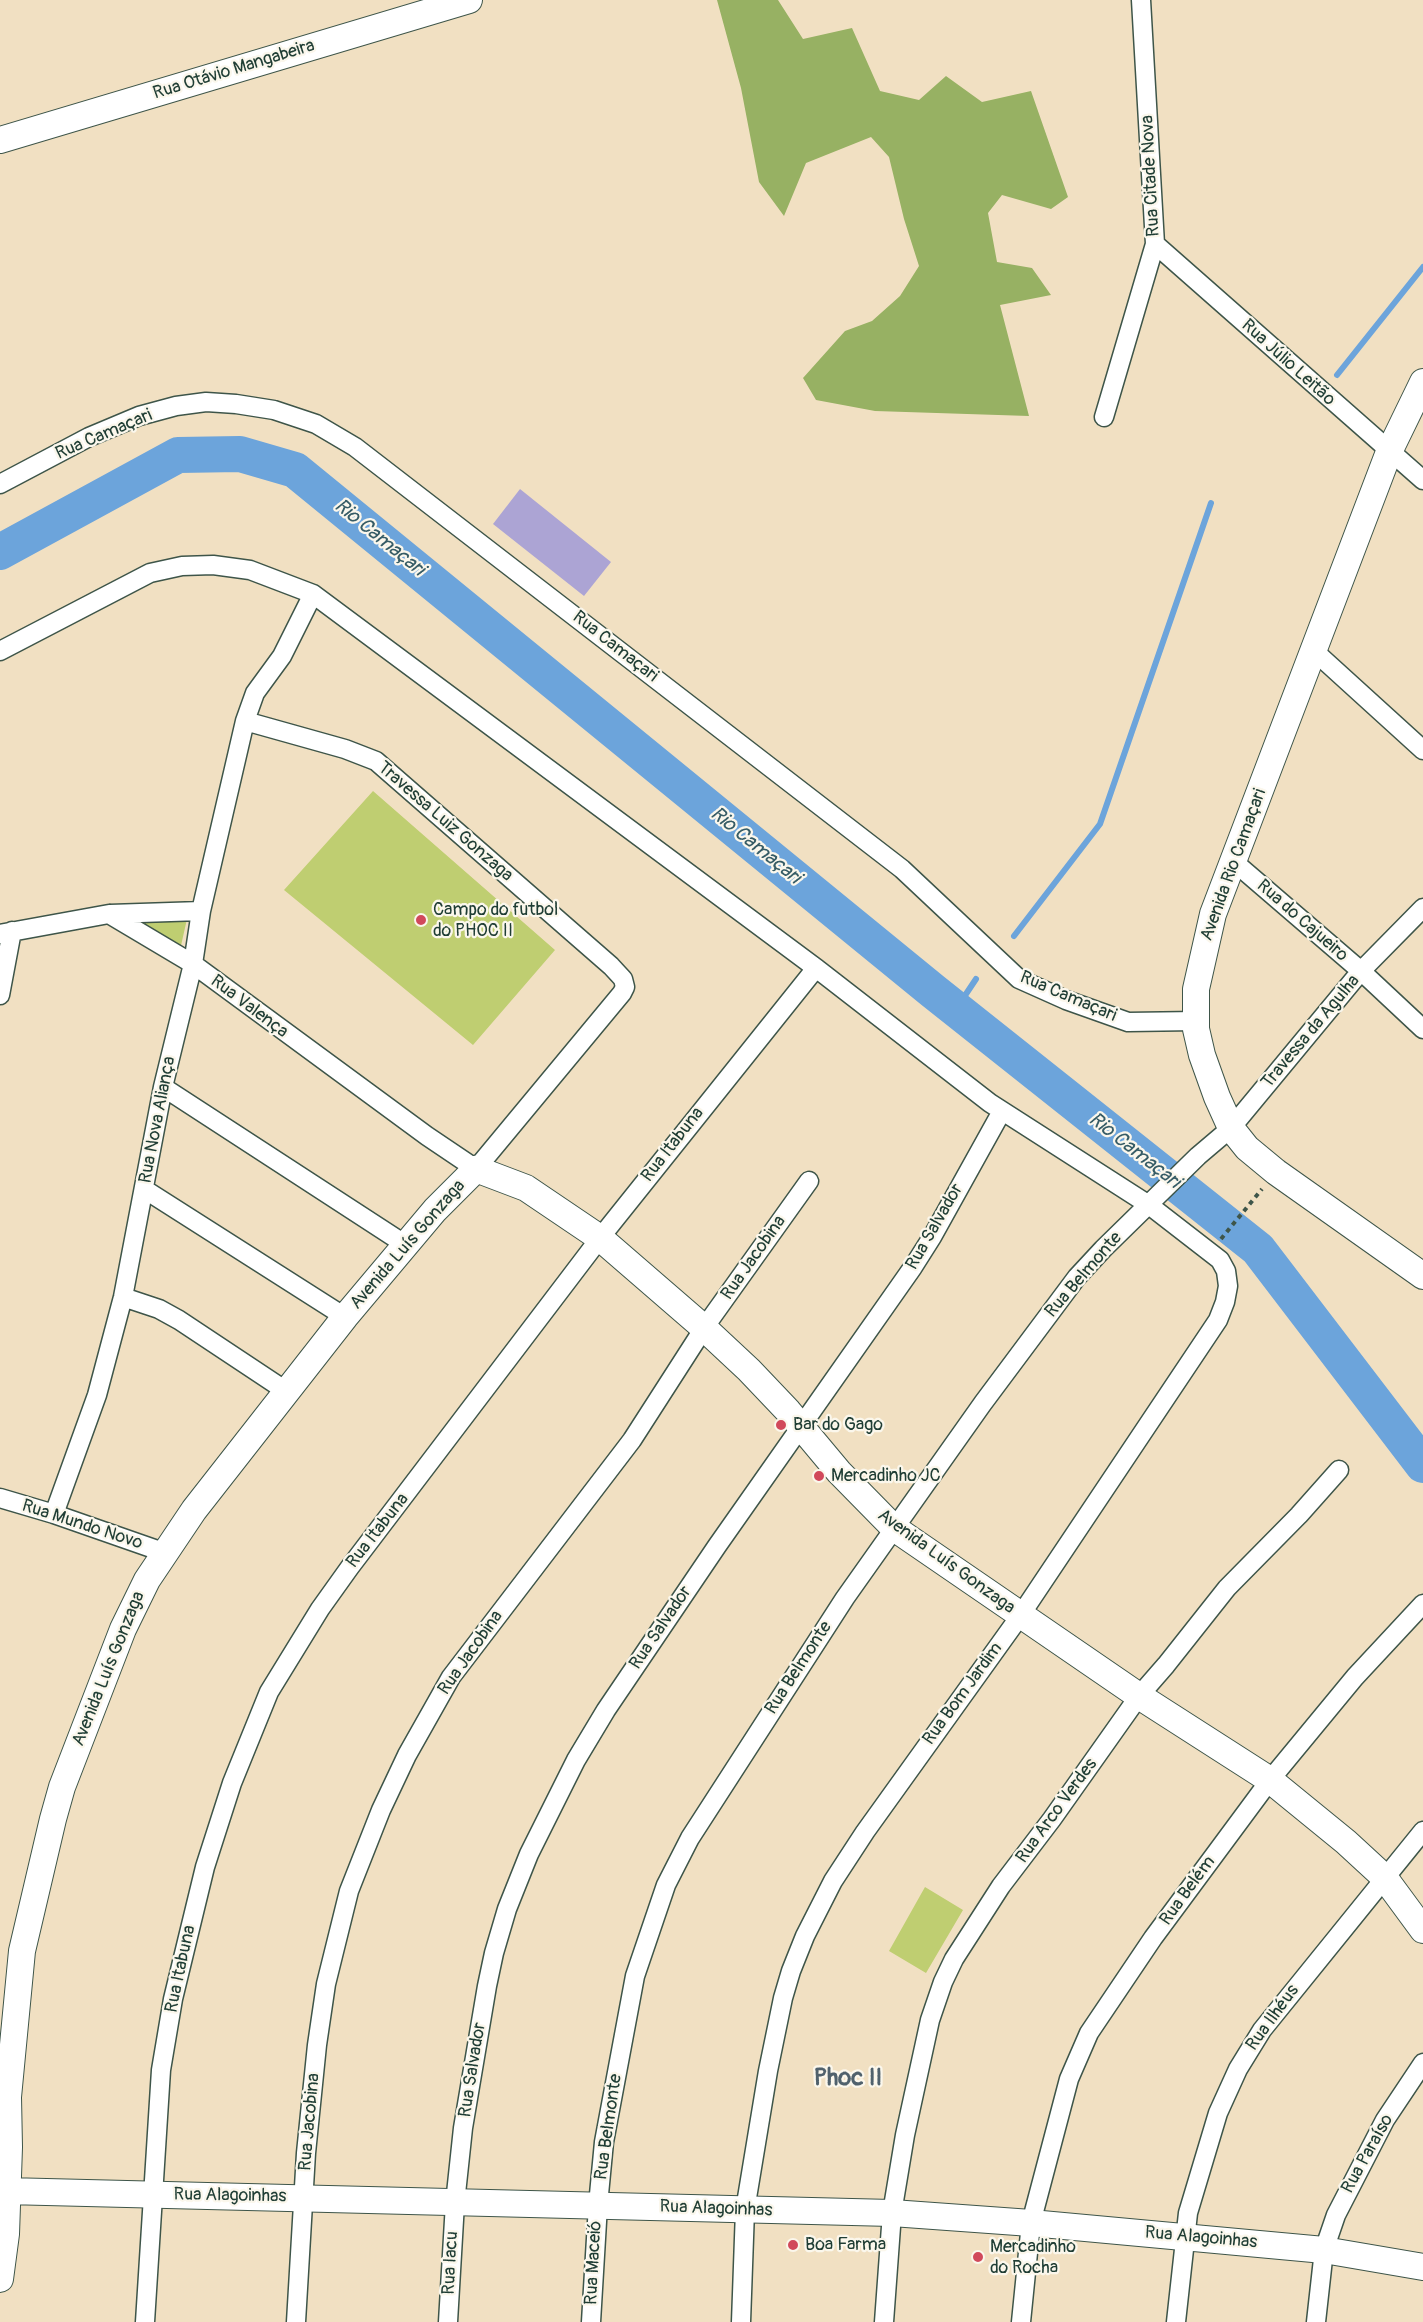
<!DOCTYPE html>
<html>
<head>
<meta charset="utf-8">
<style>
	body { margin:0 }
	canvas { display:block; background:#f1e0c2 }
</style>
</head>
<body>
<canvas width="1423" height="2322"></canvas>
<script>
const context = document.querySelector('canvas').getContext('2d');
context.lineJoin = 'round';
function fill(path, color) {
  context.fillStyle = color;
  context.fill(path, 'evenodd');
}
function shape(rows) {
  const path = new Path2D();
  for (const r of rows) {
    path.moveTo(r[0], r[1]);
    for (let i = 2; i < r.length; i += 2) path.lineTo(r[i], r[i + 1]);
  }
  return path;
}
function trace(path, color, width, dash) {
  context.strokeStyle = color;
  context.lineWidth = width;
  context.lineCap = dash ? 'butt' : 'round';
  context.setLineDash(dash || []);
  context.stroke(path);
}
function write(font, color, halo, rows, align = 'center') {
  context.font = font + ' Pangolin,sans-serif';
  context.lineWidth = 4.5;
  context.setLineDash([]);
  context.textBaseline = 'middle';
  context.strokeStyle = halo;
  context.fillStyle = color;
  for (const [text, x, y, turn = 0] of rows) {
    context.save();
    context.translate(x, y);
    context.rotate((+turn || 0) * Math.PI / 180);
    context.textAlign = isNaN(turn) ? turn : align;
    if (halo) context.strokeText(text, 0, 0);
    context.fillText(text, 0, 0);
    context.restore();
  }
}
fill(shape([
	[373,791,555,950,473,1045,284,890],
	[187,919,180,950,134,920],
	[925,1887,963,1910,926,1973,889,1951]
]), '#bfce71');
fill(shape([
	[717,0,778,0,803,39,852,28,880,91,919,100,946,76,982,102,1031,91,1068,197,1051,209,1002,195,988,213,997,262,1032,268,1051,295,1000,305,1029,416,875,411,816,400,803,378,845,331,872,321,900,296,919,266,904,219,889,157,871,137,806,163,784,216,759,182,741,88]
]), '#97b163');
trace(shape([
	[1337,375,1423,267],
	[1014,936,1100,824,1211,503],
	[956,1009,976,979]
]), '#6ca4db', 6);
trace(shape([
	[0,552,178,455,240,454,295,470,933,991,1258,1249,1423,1465]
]), '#6ca4db', 36);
fill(shape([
	[520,489,611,562,584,596,493,524]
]), '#aca4d4');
const street = shape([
	[1155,244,1423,480],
	[1104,417,1155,244,1141,0],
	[0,484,89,437,139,416,176,406,206,402,236,404,274,410,316,424,355,447,902,869,1019,979,1066,1000,1128,1022,1196,1021],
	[1313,650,1423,750],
	[0,651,150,573,182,566,213,565,250,570,313,594,816,968,990,1103,1149,1205,1220,1260,1226,1271,1228,1286,1225,1302,1218,1320,1020,1616,865,1832,833,1881,805,1936,791,1971,783,1998,768,2071,745,2210,741,2322],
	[1233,861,1361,971,1423,1029],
	[110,914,201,911],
	[0,934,109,914,193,964,427,1136,476,1169,622,993,625,987,623,979,611,966,376,761,345,749,245,721],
	[0,995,12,931],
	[163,1087,406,1245],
	[144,1189,345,1317],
	[123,1297,159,1309,179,1320,286,1391],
	[0,1498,54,1514,163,1552],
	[54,1514,97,1395,123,1297,163,1087,193,964,201,911,245,721,255,693,282,656,313,594],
	[145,2322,161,2070,173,1999,205,1867,232,1783,269,1692,320,1609,350,1567,600,1238,816,968],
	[296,2322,306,2153,317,2045,326,1984,349,1891,381,1810,407,1755,451,1677,632,1440,704,1328,809,1181],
	[448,2322,455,2203,463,2128,487,1986,494,1953,507,1909,529,1854,576,1760,606,1710,717,1546,913,1267,932,1237,1002,1111],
	[591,2322,598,2205,604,2142,635,1976,666,1885,690,1838,845,1598,983,1403,1077,1277,1103,1249,1198,1156,1231,1128,1361,971,1423,908],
	[884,2322,892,2213,905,2135,930,2020,943,1982,954,1959,1001,1886,1052,1819,1139,1696,1166,1665,1227,1588,1299,1515,1339,1470],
	[1021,2322,1031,2223,1069,2079,1089,2033,1153,1938,1270,1780,1355,1677,1423,1604],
	[1176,2322,1188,2213,1218,2113,1238,2069,1262,2030,1423,1831],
	[1316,2322,1324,2250,1336,2215,1385,2120,1423,2063]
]);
const secondary = shape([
	[0,140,469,0],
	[1423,382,1389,452,1213,914,1196,989,1196,1029,1202,1055,1217,1097,1231,1128,1247,1148,1276,1172,1423,1276],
	[6,2191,892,2213,1031,2223,1324,2250,1423,2267],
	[0,2279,6,2234,9,2147,8,2097,22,1951,53,1819,62,1787,123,1629,147,1580,194,1510,345,1317,435,1210,476,1169,526,1188,600,1238,704,1328,749,1370,788,1411,839,1472,894,1528,1139,1696,1270,1780,1346,1842,1384,1877,1423,1930]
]);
trace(street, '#3e5549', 21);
trace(secondary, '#3e5549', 28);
trace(shape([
	[1221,1239,1262,1189]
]), '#3e5549', 4, [4.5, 4.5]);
trace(street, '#fff', 18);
trace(secondary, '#fff', 26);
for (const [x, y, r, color] of [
	[421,920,6,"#d1495b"],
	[781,1425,6,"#d1495b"],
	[819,1476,6,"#d1495b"],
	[793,2245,6,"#d1495b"],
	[978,2257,6,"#d1495b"]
]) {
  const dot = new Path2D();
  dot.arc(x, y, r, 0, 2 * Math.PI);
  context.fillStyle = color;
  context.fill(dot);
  trace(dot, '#fbf7ec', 2);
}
write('18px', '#1f3d34', '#fbf7ec', [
	["Rua Otávio Mangabeira",234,70,-17],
	["Rua Citade Nova",1151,176,-93],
	["Rua Júlio Leitão",1288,363,42],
	["Rua Camaçari",104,435,-23],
	["Rua Camaçari",615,647,38],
	["Travessa Luiz Gonzaga",445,822,41],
	["Avenida Rio Camaçari",1234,865,-70],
	["Rua do Cajueiro",1302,921,41],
	["Rua Camaçari",1068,997,23],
	["Rua Valença",249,1007,37],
	["Travessa da Agulha",1311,1032,-50],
	["Rua Nova Aliança",158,1120,-79],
	["Rua Itabuna",673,1145,-52],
	["Rua Salvador",935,1227,-60],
	["Avenida Luís Gonzaga",408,1245,-49],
	["Rua Jacobina",754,1258,-55],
	["Rua Belmonte",1084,1275,-49],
	["Rua Mundo Novo",82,1525,18],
	["Rua Itabuna",378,1531,-52],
	["Avenida Luís Gonzaga",946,1562,36],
	["Rua Salvador",661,1628,-56],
	["Rua Jacobina",471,1653,-55],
	["Rua Belmonte",799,1668,-57],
	["Avenida Luís Gonzaga",109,1669,-68],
	["Rua Bom Jardim",963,1694,-54],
	["Rua Arco Verdes",1057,1811,-54],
	["Rua Belém",1188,1891,-54],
	["Rua Itabuna",181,1969,-78],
	["Rua Ilhéus",1273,2018,-54],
	["Rua Salvador",473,2070,-81],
	["Rua Jacobina",310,2122,-85],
	["Rua Belmonte",609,2127,-82],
	["Rua Paraíso",1368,2154,-61],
	["Rua Alagoinhas",230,2196,1],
	["Rua Alagoinhas",716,2209,2],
	["Rua Alagoinhas",1201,2238,5],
	["Rua Iacu",451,2263,-87],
	["Rua Maceió",594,2263,-87]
]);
write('18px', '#1f3d34', '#fbf7ec', [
	["Campo do futbol",433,910],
	["do PHOC II",433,931],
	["Bar do Gago",793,1425],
	["Mercadinho JC",831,1476],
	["Boa Farma",805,2245],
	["Mercadinho",990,2247],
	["do Rocha",990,2268]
], 'left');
write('italic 20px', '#365c66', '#fbf7ec', [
	["Rio Camaçari",379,538,39],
	["Rio Camaçari",755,846,39],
	["Rio Camaçari",1134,1151,38]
]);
write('bold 24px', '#50616c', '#fbf7ec', [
	["Phoc II",848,2079]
]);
</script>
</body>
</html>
